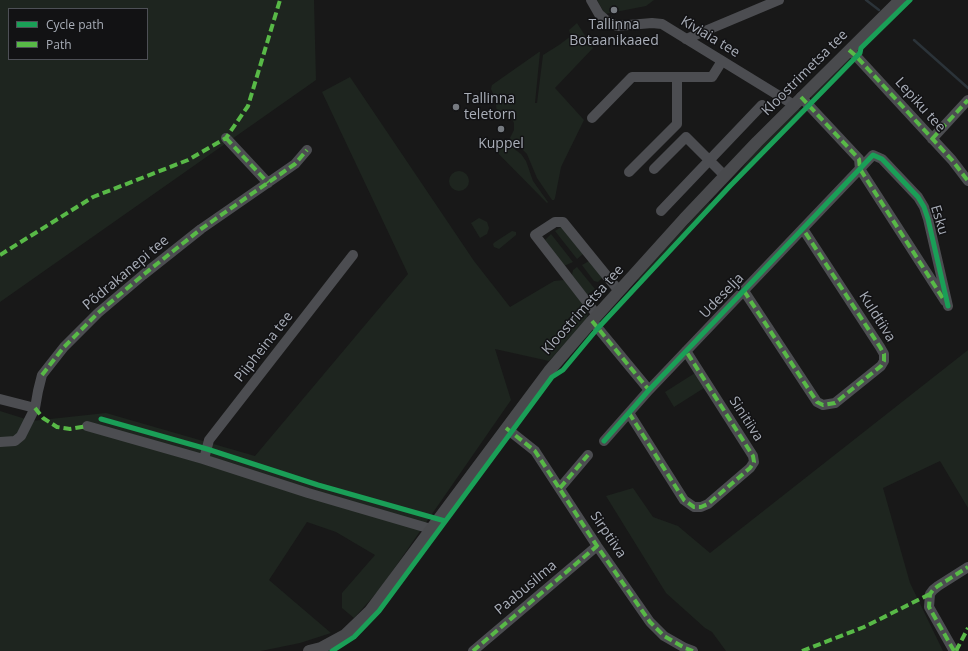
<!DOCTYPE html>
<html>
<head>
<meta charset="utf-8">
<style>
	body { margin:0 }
	#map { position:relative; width:968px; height:651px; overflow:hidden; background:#181818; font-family:"Open Sans",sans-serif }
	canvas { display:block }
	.legend { position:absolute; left:8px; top:8px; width:140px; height:52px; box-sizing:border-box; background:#121214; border:1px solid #4e5056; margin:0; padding:5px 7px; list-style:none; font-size:12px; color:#a9aeb8 }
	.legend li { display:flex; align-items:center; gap:8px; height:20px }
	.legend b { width:20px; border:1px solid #4e5056 }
</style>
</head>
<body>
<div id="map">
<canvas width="968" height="651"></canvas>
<ul class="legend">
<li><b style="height:5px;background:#1a9f57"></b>Cycle path</li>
<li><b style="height:5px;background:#58b947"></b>Path</li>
</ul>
</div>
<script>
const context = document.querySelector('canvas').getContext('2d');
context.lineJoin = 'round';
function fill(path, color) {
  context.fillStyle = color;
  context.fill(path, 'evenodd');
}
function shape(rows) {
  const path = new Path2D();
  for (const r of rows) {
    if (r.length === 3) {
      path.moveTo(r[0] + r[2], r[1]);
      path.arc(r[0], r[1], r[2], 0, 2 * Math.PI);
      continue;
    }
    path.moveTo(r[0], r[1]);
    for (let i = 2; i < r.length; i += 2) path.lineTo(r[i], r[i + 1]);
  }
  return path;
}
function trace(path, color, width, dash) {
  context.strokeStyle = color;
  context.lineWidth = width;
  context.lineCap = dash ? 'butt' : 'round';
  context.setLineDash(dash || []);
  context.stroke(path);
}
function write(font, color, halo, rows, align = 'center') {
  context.font = font + ' "Open Sans",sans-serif';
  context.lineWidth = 3;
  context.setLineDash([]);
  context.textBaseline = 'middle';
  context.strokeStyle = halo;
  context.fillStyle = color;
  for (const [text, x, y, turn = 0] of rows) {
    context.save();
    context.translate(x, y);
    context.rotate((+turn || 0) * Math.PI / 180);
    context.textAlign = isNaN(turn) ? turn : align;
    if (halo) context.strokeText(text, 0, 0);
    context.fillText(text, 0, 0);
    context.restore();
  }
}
fill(shape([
	[0,0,314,0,316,80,0,302],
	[9,9,147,9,147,59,9,59],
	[597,0,654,0,646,6,605,14],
	[577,23,593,48,555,88,584,120,561,167,555,198,554,200,552,200,537,178,527,154,522,149,511,142,510,138,514,130,514,123,512,119,506,114,497,112,495,98,491,89,492,85,539,52,540,52,535,103,537,103,543,55,559,45,571,36,569,30],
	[849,57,853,57,811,101,811,96],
	[350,77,474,261,510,307,554,281,564,280,566,281,588,309,587,319,549,361,495,349,511,400,380,589,354,618,342,608,342,593,375,555,336,532,307,522,269,580,331,633,300,643,261,651,0,651,0,411,32,421,106,413,255,456,408,274,322,92],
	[798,109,802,109,803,111,738,178,736,177,754,152],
	[486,137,493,141,513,148,521,154,526,161,533,181,548,202,547,203,483,138],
	[459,181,10],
	[709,202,711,206,642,279,638,280,637,278],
	[479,218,487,222,489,228,487,234,480,238,471,223],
	[561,227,583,254,577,259,555,231],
	[512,231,516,232,516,235,499,249,494,247,493,244,495,242],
	[551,234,573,262,564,266,545,240],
	[589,261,603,277,598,282,594,281,582,265],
	[577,267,595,289,587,295,572,275,573,270],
	[968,350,968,508,940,461,883,488,910,583,943,651,726,651,712,632,705,628,666,593,606,496,633,488,653,517,678,526,710,553],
	[695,373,704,388,674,407,665,392]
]), '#1e251f');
trace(shape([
	[866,0,879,10],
	[914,40,968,88]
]), '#2b3339', 2.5);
trace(shape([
	[591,0,599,14,607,21,617,26,652,23,662,24,794,105],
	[686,39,779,0],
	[849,50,856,56,952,160,968,181],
	[801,97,859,159,860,169,945,301],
	[592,118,632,77,712,77,722,61],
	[226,138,268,183],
	[932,139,968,100],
	[654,169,686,137,725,176],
	[629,172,677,124,677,77],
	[661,211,762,105],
	[744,291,817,402,823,405,835,403,881,366,884,361,884,354,880,347,803,229],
	[597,315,535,235,555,222,563,222,619,291],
	[592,321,649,390],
	[0,399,35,408],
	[629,413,684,500,694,507,701,507,708,504,750,468,754,462,753,456,686,351],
	[87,426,203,459,308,493,431,529],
	[506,428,535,451,597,546,650,622,664,636,685,648,693,651],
	[604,441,649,390,873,155,882,159,918,197,924,207,928,219,948,306],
	[0,442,15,441,21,436,35,408,38,391,42,375,64,347,98,313,143,275,201,229,295,164,307,150],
	[204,459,209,440,353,255],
	[560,488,588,455],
	[473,651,597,546],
	[954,651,929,607,930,594,933,590,938,586,968,567]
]), '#4c4d51', 10);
trace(shape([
	[309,651,321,648,345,635,370,611,549,371,592,321,684,219,757,142,900,0]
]), '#494a4d', 12);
trace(shape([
	[849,50,856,56,952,160,968,181],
	[801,97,859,159,860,169,944,300],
	[226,138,268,183],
	[932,139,968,100],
	[0,255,93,197,188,160,226,138,248,106,280,0],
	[744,291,817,402,823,405,835,403,881,366,884,361,884,354,880,347,803,229],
	[592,321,649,390],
	[42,375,64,347,98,313,143,275,201,229,295,164,307,150],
	[35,408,43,418,57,427,70,429,87,426],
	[629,413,684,500,694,507,701,507,708,504,750,468,754,462,753,456,686,351],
	[506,428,535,451,597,546,650,622,664,636,685,648,693,651],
	[560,488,588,455],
	[473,651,597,546],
	[802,651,864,627,930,594],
	[954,651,929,607,930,594,933,590,938,586,968,567],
	[956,651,968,628]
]), '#58b947', 4, [8, 4]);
trace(shape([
	[101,419,207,449,318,485,445,521],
	[604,441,649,390,873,155,882,159,918,197,924,207,928,219,948,306],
	[332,651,354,637,379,611,552,377,563,370,598,328,730,186,860,53,861,48,910,0]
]), '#1a9f57', 5);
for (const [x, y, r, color] of [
	[614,10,4,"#767a80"],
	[456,107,4,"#767a80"],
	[501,129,4,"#767a80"]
]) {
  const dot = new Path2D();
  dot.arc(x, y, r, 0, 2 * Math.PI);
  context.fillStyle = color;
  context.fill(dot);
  trace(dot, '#121214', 1.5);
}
write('14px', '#a9aeb8', '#121214', [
	["Tallinna",614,25],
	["Botaanikaaed",614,41],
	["Tallinna",464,99,"left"],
	["teletorn",464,115,"left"],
	["Kuppel",501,144]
]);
write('14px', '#a9aeb8', '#121214', [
	["Kiviaia tee",710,37,31],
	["Kloostrimetsa tee",805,73,-45],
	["Lepiku tee",920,105,48],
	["Esku",939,220,73],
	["Põdrakanepi tee",126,273,-40],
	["Udeselja",722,296,-46],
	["Kloostrimetsa tee",583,310,-48],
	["Kuldtiiva",877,317,58],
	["Piipheina tee",264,347,-52],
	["Sinitiiva",746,419,57],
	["Sirptiiva",608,535,56],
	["Paabusilma",526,588,-40]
]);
</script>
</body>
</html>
